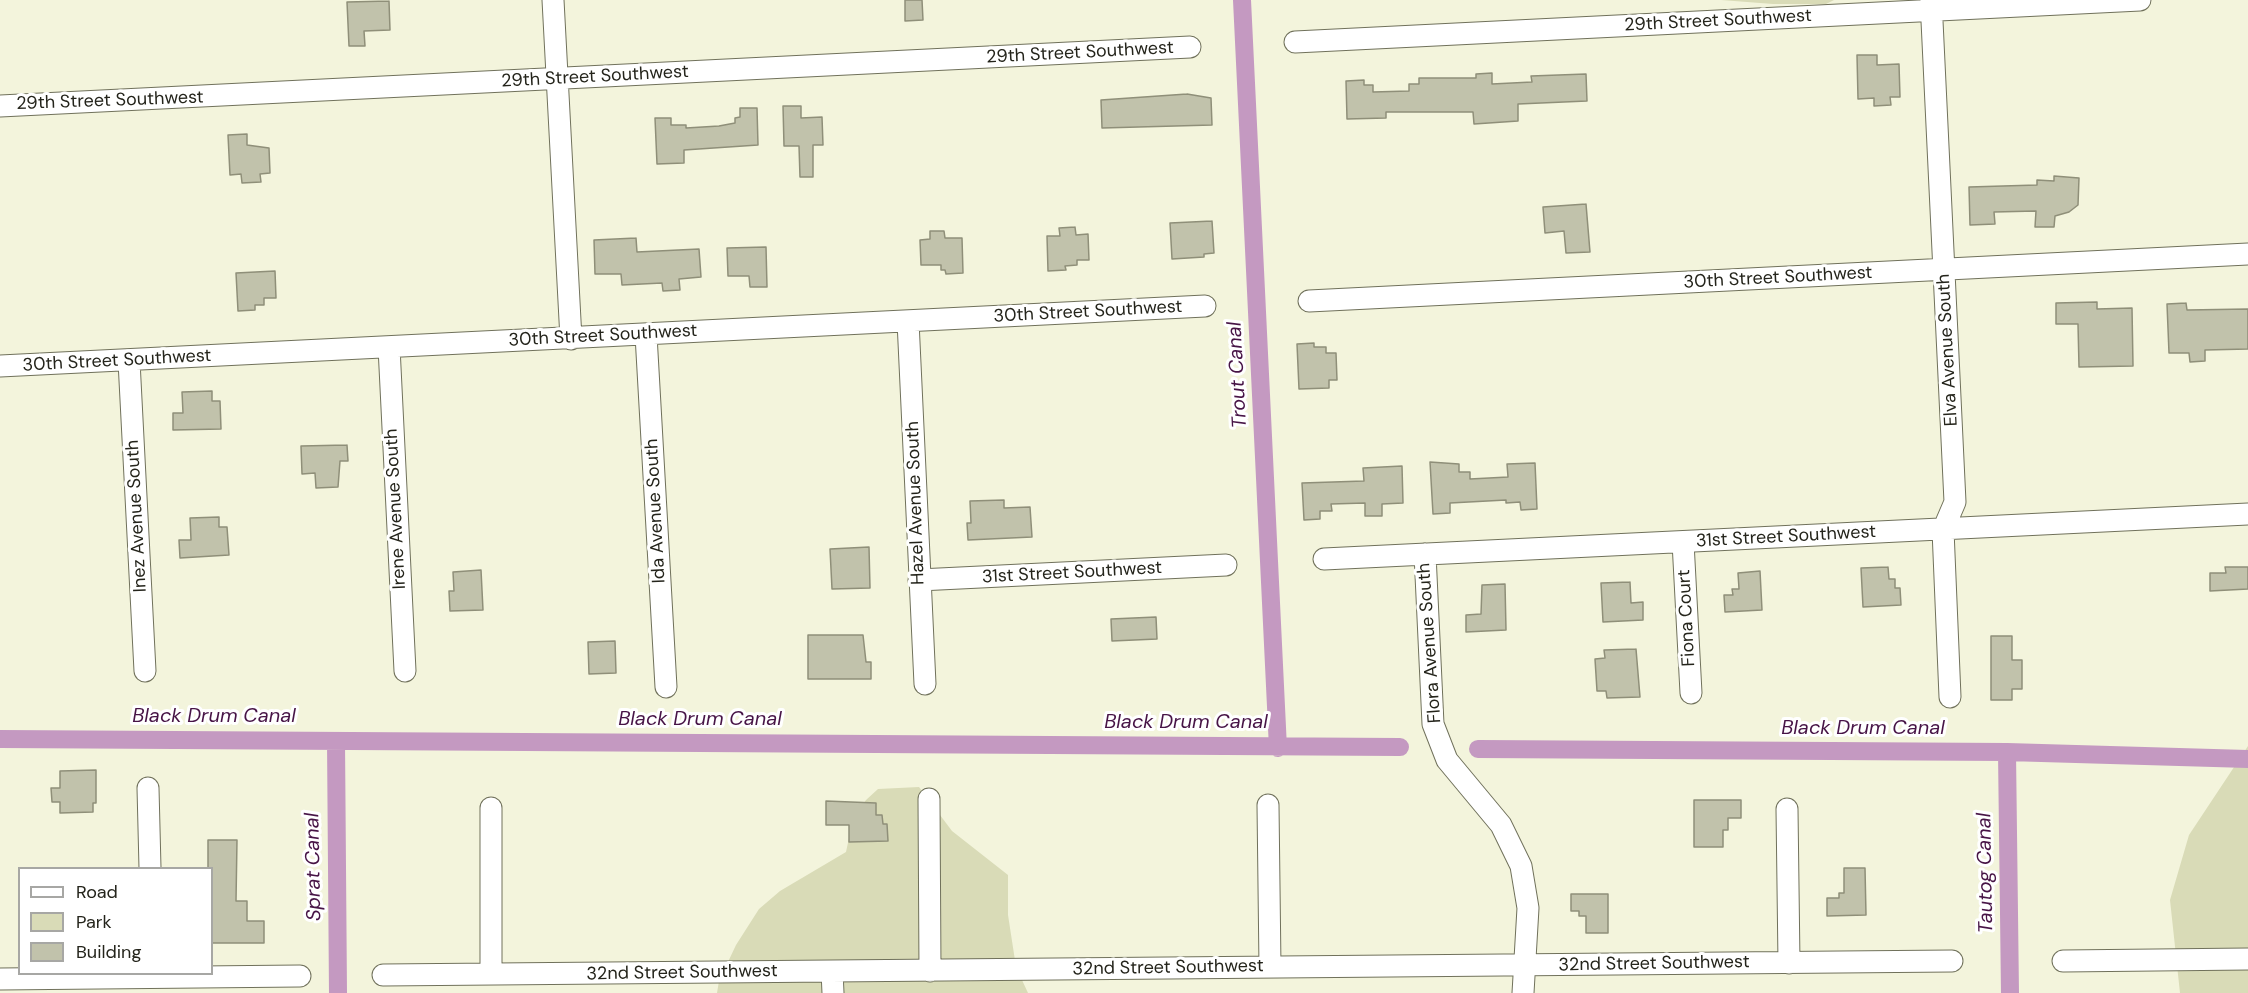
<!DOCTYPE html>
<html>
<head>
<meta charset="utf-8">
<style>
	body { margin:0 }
	#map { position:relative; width:2248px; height:993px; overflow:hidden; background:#f3f4dc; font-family:"DM Sans",sans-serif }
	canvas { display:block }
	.legend { position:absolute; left:18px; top:867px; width:195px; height:108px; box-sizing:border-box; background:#fff; border:2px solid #a7a7a4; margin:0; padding:8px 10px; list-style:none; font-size:18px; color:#24241b }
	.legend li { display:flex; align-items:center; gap:12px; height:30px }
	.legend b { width:30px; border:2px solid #a7a7a4 }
</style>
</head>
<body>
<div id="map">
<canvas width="2248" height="993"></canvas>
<ul class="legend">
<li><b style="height:8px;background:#fff"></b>Road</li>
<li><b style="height:16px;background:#d9dbb7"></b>Park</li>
<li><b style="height:16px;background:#c1c2ab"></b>Building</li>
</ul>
</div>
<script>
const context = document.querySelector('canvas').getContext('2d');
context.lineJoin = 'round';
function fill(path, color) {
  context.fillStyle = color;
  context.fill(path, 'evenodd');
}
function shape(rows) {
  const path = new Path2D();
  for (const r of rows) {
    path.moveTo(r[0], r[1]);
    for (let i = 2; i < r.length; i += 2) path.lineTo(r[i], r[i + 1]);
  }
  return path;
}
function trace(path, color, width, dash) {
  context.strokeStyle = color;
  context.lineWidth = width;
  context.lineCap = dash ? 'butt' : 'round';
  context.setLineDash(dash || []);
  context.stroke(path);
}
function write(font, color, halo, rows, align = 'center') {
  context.font = font + ' "DM Sans",sans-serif';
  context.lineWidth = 6;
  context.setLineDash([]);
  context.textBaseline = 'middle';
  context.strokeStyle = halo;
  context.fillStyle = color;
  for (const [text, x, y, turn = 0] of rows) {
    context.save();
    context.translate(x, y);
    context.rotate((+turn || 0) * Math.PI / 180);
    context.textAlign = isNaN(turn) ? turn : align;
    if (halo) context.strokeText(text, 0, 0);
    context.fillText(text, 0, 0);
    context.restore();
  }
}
fill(shape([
	[1721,0,1834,0,1826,4,1773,4],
	[2248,746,2248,993,2180,993,2170,900,2189,835],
	[919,787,952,831,1008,875,1008,915,1016,967,1028,993,717,993,719,981,736,945,759,909,780,891,846,852,853,819,866,800,878,789]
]), '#d9dbb7');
trace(shape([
	[1242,0,1278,748],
	[0,739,1400,747],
	[336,741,338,993],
	[1478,749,2007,752,2248,759],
	[2007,752,2010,993]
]), '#c499c1', 18);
const building = shape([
	[905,0,922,0,923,20,905,21,905,0],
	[389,1,390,30,364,31,365,46,349,46,347,2,389,1],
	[1857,55,1877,55,1877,65,1899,64,1900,97,1890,97,1891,105,1874,106,1874,98,1858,99,1857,55],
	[1492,73,1492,84,1532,82,1531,76,1586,74,1587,101,1518,104,1518,121,1474,124,1473,112,1386,112,1386,118,1347,119,1346,81,1364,80,1364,85,1373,85,1373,92,1409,91,1409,84,1419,84,1419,78,1476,78,1476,74,1492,73],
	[1187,94,1211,98,1212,125,1102,128,1101,100,1187,94],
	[783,106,801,106,801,118,822,117,823,145,813,145,813,177,800,177,799,146,784,146,783,106],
	[740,108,757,108,758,145,684,150,684,163,657,164,655,118,671,118,671,125,686,125,686,128,719,126,735,123,735,118,740,117,740,108],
	[247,134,247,145,269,148,270,173,260,174,261,182,242,183,241,174,230,175,228,135,247,134],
	[2054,176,2079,178,2078,205,2069,212,2055,216,2054,227,2035,227,2036,211,1994,212,1995,224,1970,225,1969,187,2037,185,2037,180,2054,181,2054,176],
	[1586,204,1590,252,1566,253,1564,231,1545,233,1543,207,1586,204],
	[1212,221,1214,253,1204,254,1204,257,1172,259,1170,223,1212,221],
	[1075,227,1076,235,1088,234,1089,260,1077,260,1077,265,1065,266,1066,270,1048,271,1047,236,1060,236,1059,228,1075,227],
	[930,231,944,231,945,238,962,238,963,273,946,274,945,270,941,270,941,265,921,265,920,240,930,239,930,231],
	[636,238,637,252,699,249,701,277,679,279,680,290,663,291,662,283,622,285,621,274,595,274,594,240,636,238],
	[766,247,767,287,750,287,749,276,728,276,727,248,766,247],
	[275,271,276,298,264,298,264,305,255,305,255,310,238,311,236,273,275,271],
	[2097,302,2097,309,2132,308,2133,366,2079,367,2078,324,2056,324,2056,303,2097,302],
	[2186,303,2187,310,2248,309,2248,349,2205,350,2205,361,2190,362,2189,353,2169,353,2167,304,2186,303],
	[1314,343,1314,347,1326,347,1326,353,1336,353,1337,380,1329,380,1329,388,1299,389,1297,344,1314,343],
	[212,391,212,401,220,401,221,429,173,430,173,413,183,413,182,392,212,391],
	[347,445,348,461,340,461,338,487,316,488,315,473,302,474,301,446,347,445],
	[1430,462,1459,464,1459,472,1470,472,1470,479,1508,477,1507,464,1535,463,1537,509,1521,510,1520,502,1506,503,1506,500,1450,503,1450,513,1433,514,1430,462],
	[1402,466,1403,503,1382,504,1382,516,1365,516,1365,503,1331,504,1332,511,1320,511,1320,519,1304,520,1302,483,1364,481,1363,468,1402,466],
	[1004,500,1004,508,1030,507,1032,537,968,540,967,523,971,523,970,501,1004,500],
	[219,517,219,527,227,527,229,555,180,558,179,540,191,540,190,518,219,517],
	[869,547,870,588,832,589,830,549,869,547],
	[1888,567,1889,579,1895,579,1895,588,1900,588,1901,605,1863,607,1861,568,1888,567],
	[2225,567,2248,567,2248,589,2210,591,2210,573,2226,573,2225,567],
	[481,570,483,610,450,611,449,591,454,591,453,572,481,570],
	[1760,571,1762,610,1725,612,1724,595,1733,595,1732,589,1739,589,1738,573,1760,571],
	[1630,582,1631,603,1643,602,1643,620,1603,622,1601,583,1630,582],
	[1505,584,1506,630,1466,632,1466,615,1481,614,1482,585,1505,584],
	[1156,617,1157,639,1112,641,1111,619,1156,617],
	[808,635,863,635,866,662,871,662,871,679,808,679,808,635],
	[1991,636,2012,636,2012,660,2022,660,2022,689,2012,689,2012,700,1991,700,1991,636],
	[615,641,616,673,589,674,588,642,615,641],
	[1636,649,1640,697,1607,698,1606,691,1597,691,1595,659,1605,658,1604,650,1636,649],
	[96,770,96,803,93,803,93,812,60,813,60,802,52,802,51,788,60,788,60,771,96,770],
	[1694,800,1741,800,1741,818,1728,818,1728,830,1723,830,1723,847,1694,847,1694,800],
	[826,801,876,803,876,815,882,815,883,824,887,824,888,841,849,842,849,825,826,825,826,801],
	[208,840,237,840,236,901,247,901,247,921,264,921,264,943,212,943,212,868,208,868,208,840],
	[1844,868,1865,868,1866,915,1827,916,1827,898,1839,898,1839,893,1844,893,1844,868],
	[1571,894,1608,894,1608,933,1586,933,1586,916,1579,916,1579,911,1571,911,1571,894]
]);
fill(building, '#c1c2ab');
trace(building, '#8f8f79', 1.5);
const minor = shape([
	[553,0,571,339],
	[1931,0,1955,502,1943,530,1950,697],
	[1295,42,2140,0],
	[0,106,1190,47],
	[1309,301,2248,254],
	[908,321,925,684],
	[646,335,666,687],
	[389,347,405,671],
	[129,361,145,671],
	[0,366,1205,306],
	[1683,542,1691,693],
	[1425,554,1433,724,1447,760,1501,825,1521,866,1528,908,1523,993],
	[1324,559,2248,514],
	[919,580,1226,565],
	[148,788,150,868],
	[929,799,930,971],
	[1268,805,1270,967],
	[1787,809,1789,963],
	[2063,961,2248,959],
	[832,971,833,993],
	[491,974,491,808],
	[383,975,1952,961],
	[0,979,300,976]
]);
trace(minor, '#70715b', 23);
trace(minor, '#fff', 21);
write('18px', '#24241b', '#fff', [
	["29th Street Southwest",1718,21,-3],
	["29th Street Southwest",1080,53,-3],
	["29th Street Southwest",595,77,-3],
	["29th Street Southwest",110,101,-2],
	["30th Street Southwest",1778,278,-3],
	["30th Street Southwest",1088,312,-3],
	["30th Street Southwest",603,336,-3],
	["Elva Avenue South",1948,350,-93],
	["30th Street Southwest",117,361,-3],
	["Hazel Avenue South",916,503,-92],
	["Irene Avenue South",396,509,-93],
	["Ida Avenue South",656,511,-93],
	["Inez Avenue South",137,516,-93],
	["31st Street Southwest",1786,537,-3],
	["31st Street Southwest",1072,573,-3],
	["Fiona Court",1687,618,-93],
	["Flora Avenue South",1430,643,-94],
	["32nd Street Southwest",1654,964,-1],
	["32nd Street Southwest",1168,968,-1],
	["32nd Street Southwest",682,973,-1]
]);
write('italic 20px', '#471446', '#fff', [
	["Trout Canal",1238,375,-93],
	["Black Drum Canal",214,717],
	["Black Drum Canal",700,720],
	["Black Drum Canal",1186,723],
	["Black Drum Canal",1863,729],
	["Sprat Canal",314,867,-91],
	["Tautog Canal",1986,873,-91]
]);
</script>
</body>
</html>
